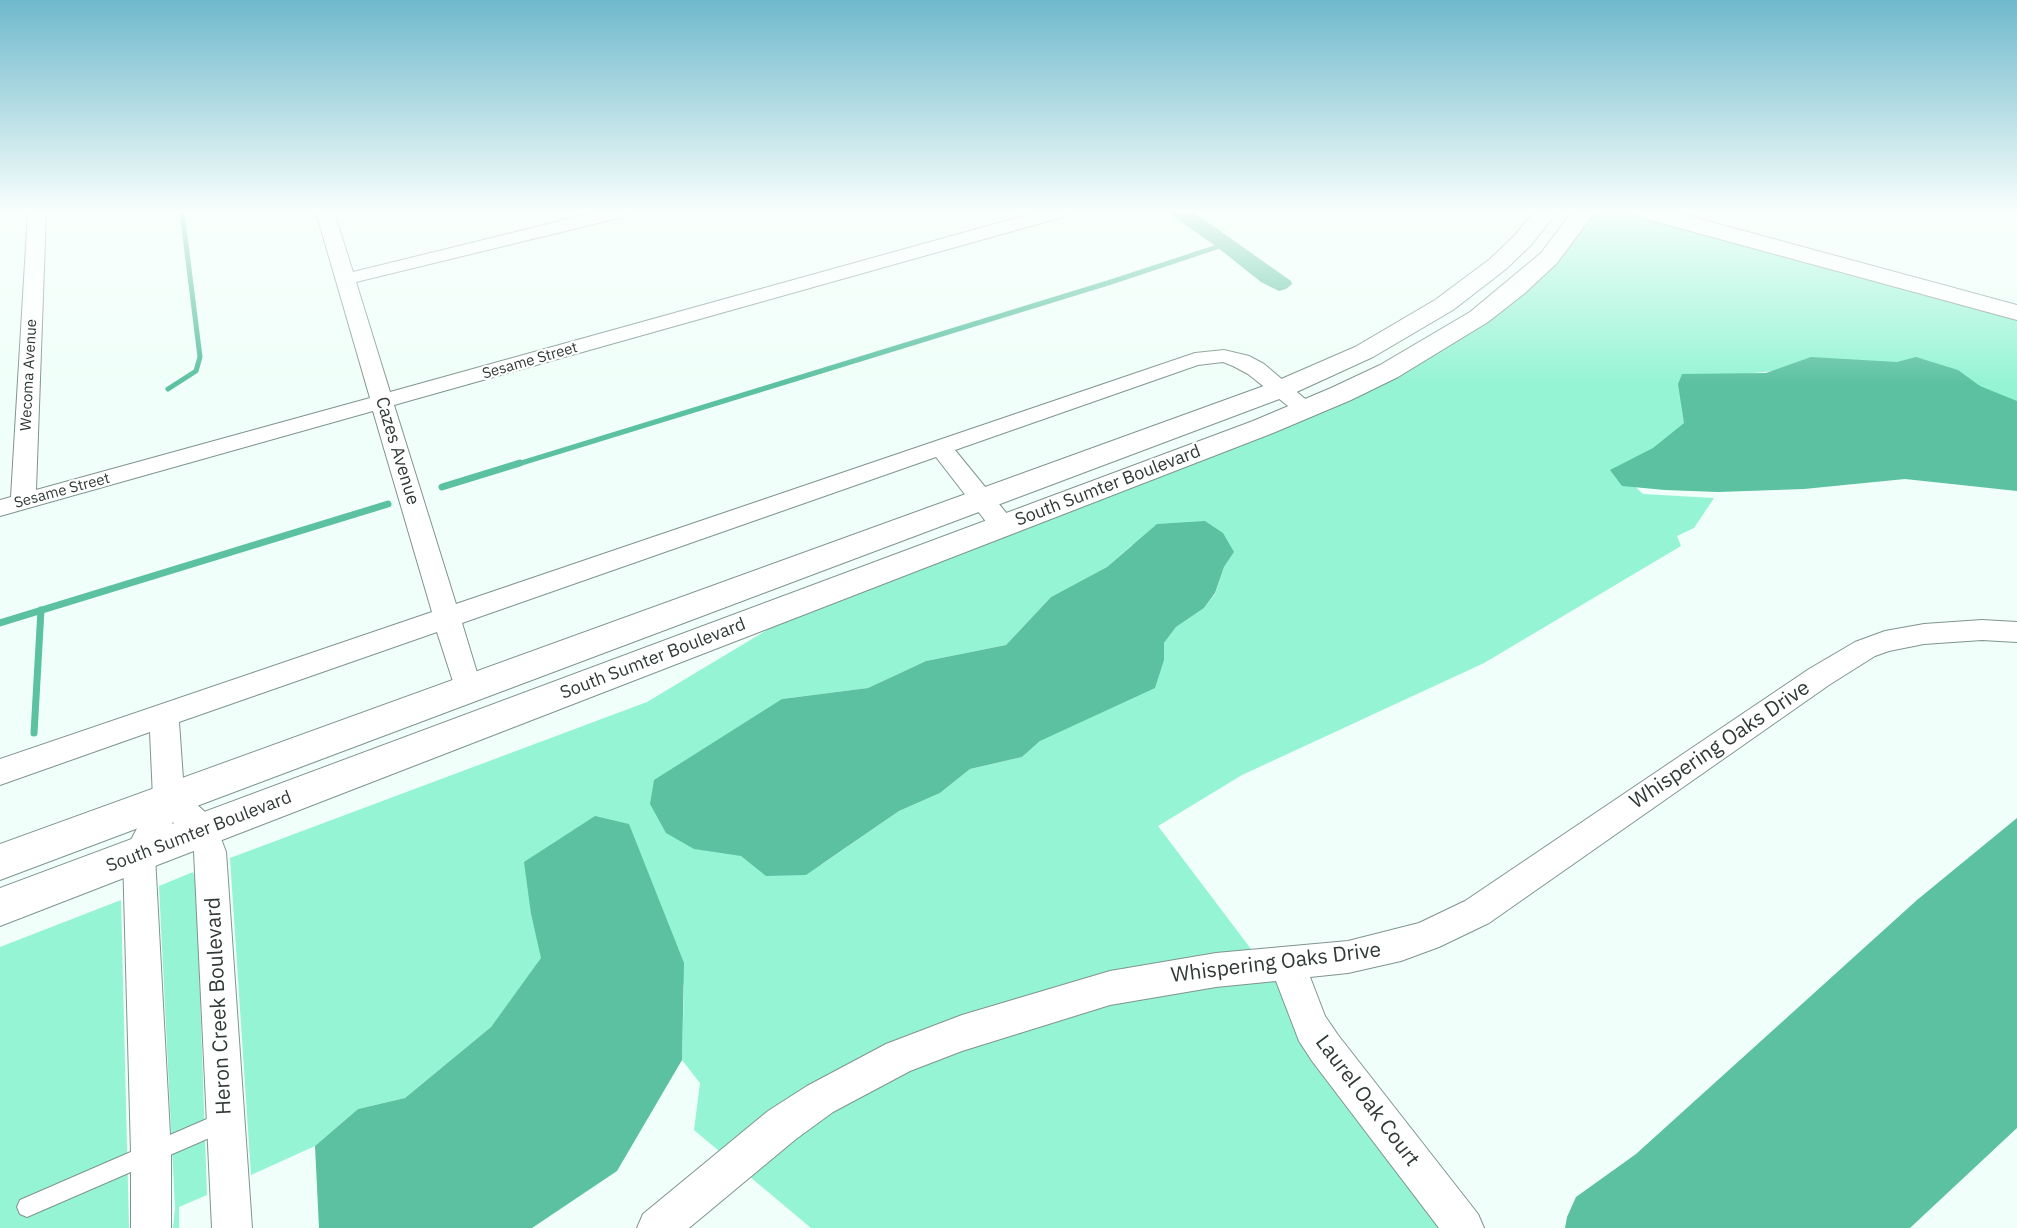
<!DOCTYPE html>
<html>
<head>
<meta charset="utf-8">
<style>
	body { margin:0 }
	canvas { display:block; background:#f0fff9 }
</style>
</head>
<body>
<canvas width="2017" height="1228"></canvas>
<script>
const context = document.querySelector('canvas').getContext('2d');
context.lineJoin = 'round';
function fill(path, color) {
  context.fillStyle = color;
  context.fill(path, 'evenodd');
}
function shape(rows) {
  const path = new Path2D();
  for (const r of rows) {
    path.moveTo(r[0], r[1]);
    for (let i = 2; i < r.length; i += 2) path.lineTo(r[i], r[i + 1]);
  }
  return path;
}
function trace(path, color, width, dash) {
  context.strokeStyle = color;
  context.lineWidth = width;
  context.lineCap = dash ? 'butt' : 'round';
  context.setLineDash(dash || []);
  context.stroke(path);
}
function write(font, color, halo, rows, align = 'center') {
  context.font = font + ' "IBM Plex Sans",sans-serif';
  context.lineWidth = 4.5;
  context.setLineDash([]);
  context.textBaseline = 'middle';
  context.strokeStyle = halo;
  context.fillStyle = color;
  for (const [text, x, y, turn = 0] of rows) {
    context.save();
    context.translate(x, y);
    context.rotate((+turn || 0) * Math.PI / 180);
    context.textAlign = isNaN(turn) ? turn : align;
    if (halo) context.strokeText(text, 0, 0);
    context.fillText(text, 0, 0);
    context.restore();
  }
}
fill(shape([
	[1594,212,1631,212,2017,317,2017,403,1774,371,1701,378,1698,409,1628,480,1643,494,1714,498,1694,528,1677,536,1681,546,1484,663,1242,775,1158,826,1462,1228,811,1228,694,1130,700,1083,682,1060,684,985,531,914,542,958,491,1027,405,1098,358,1109,315,1146,251,1175,230,858,647,702,787,618,1397,376,1468,334,1557,261],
	[1132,545,1234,552,1224,567,1215,594,1204,608,1176,627,1164,643,1164,660,1040,741,1022,757,970,769,940,793,899,811,821,865,753,865,741,856,782,699,868,688,926,661,1006,645,1051,597,1107,567],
	[193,872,196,881,207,1195,179,1207,179,1228,173,1228,175,1208,159,886],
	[121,900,129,1228,0,1228,0,947]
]), '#95f4d4');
fill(shape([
	[1167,212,1192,212,1199,216,1291,281,1292,284,1286,289,1279,291,1261,282,1217,247],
	[1811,357,1897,362,1916,357,1958,370,1980,386,2017,401,2017,491,1905,479,1804,489,1718,492,1665,490,1622,486,1610,470,1653,448,1684,423,1678,384,1682,374,1766,373],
	[1205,521,1223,533,1234,552,1224,567,1215,593,1204,608,1176,627,1164,643,1164,660,1155,688,1040,741,1022,757,970,769,940,793,899,811,806,875,766,876,741,856,694,849,666,833,650,804,654,780,782,699,868,688,926,661,1006,645,1051,597,1107,567,1157,524],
	[595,816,629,824,684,963,682,1060,617,1171,532,1228,319,1228,315,1146,358,1109,405,1098,491,1027,541,958,531,914,524,862],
	[2017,818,2017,1128,1910,1228,1565,1228,1567,1217,1576,1197,1636,1154,1917,900]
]), '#5bc1a1');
trace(shape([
	[168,389,196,371,200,357,182,212],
	[515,465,1111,282,1217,247]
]), '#5bc1a1', 5);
trace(shape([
	[442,487,520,463],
	[0,623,388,504],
	[34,733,41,610]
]), '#5bc1a1', 7);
const lane = shape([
	[223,1112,230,1115,233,1122,230,1129,27,1217,20,1214,17,1207,20,1200,223,1112]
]);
const street = shape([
	[28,212,46,212,36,490,370,398,316,212,334,212,353,272,597,212,630,212,627,216,356,282,390,392,1038,212,1069,212,1066,216,394,405,456,604,1195,353,1224,350,1249,356,1264,364,1317,409,1314,414,1306,416,1298,414,1248,374,1233,366,1223,362,1198,365,955,450,1012,520,1016,526,1012,532,1003,534,994,532,936,457,462,623,482,689,478,697,468,700,458,697,437,632,179,722,184,793,214,820,226,852,252,1228,212,1228,194,852,189,838,173,822,155,856,171,1153,171,1228,131,1228,131,1153,123,855,153,798,150,732,0,785,0,759,432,612,373,411,0,516,0,500,11,497,28,212],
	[1982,620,2017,622,2017,642,1982,640,1924,644,1889,651,1875,656,1829,685,1489,923,1439,947,1401,961,1348,973,1310,977,1325,1016,1338,1035,1478,1214,1484,1228,1439,1228,1312,1061,1299,1041,1276,981,1216,987,1110,1005,962,1051,910,1071,833,1112,796,1139,689,1228,637,1228,643,1214,768,1111,807,1086,886,1044,962,1015,1110,971,1216,953,1348,941,1419,923,1465,901,1809,669,1855,642,1885,631,1924,624,1982,620]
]);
const secondary = shape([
	[1534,212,1557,212,1531,245,1506,269,1453,310,1373,357,1290,395,0,880,0,844,1272,383,1355,347,1435,300,1490,259,1515,235,1534,212],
	[1572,212,1595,212,1557,263,1525,293,1488,322,1398,377,1351,400,1273,433,0,926,0,888,1253,421,1331,388,1380,365,1470,312,1541,253,1572,212],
	[1636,212,1674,212,2017,305,2017,320,1639,217,1636,212]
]);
trace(lane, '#7f958c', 2);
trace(street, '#7f958c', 2);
trace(secondary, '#7f958c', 2);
fill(lane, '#fff');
fill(street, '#fff');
fill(secondary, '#fff');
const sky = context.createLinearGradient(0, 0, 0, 384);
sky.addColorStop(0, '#6fb9cc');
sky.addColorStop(0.55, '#f8fffc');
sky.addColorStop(1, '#f8fffc00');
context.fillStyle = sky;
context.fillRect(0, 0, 2017, 384);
write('15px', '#303936', '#fff', [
	["Sesame Street",530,361,-16],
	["Wecoma Avenue",29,375,-87],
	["Sesame Street",62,491,-15]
]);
write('18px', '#303936', '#fff', [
	["Cazes Avenue",397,451,73],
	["South Sumter Boulevard",1108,486,-21],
	["South Sumter Boulevard",653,659,-21],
	["South Sumter Boulevard",199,832,-21]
]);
write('21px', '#303936', '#fff', [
	["Whispering Oaks Drive",1720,745,-34],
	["Whispering Oaks Drive",1276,963,-7],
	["Heron Creek Boulevard",219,1006,-93],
	["Laurel Oak Court",1367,1101,53]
]);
</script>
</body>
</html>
